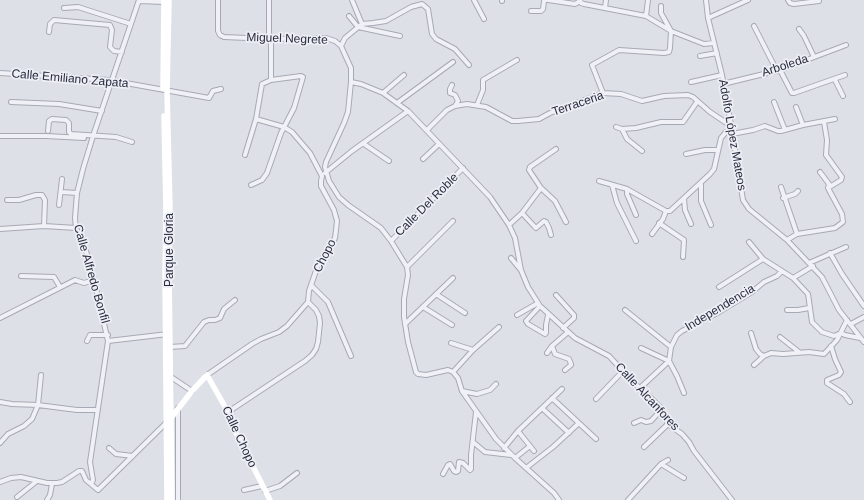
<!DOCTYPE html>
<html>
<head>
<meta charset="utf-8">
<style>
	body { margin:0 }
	canvas { display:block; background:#dee0e7 }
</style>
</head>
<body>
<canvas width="864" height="500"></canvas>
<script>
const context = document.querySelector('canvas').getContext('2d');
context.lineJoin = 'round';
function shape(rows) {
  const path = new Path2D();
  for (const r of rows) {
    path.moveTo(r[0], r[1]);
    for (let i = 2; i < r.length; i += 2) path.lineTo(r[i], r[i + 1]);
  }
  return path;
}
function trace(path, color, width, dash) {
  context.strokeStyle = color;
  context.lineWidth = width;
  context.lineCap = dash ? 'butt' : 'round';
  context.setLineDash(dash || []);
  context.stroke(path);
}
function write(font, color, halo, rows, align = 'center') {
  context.font = font + ' Helvetica,sans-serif';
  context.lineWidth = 3.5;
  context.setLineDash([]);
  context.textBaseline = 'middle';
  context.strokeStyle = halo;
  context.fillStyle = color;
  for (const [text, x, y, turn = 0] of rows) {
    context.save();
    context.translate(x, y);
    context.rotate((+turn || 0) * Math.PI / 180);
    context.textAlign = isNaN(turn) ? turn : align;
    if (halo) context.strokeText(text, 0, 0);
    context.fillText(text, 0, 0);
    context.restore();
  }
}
const street = shape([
	[218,0,218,31,220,35,224,37,270,39,326,38,335,41,341,46,351,68,351,82,348,112,344,123,326,162,325,167,329,181,339,197,348,205,381,228,391,241,407,267,408,275,404,299,404,317,408,342,416,372,418,374,426,375,448,370,453,372,458,378,462,391,496,439,515,458,554,493,559,500],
	[269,0,269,34,271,42,271,80],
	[352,0,362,24],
	[474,0,484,19],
	[502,0,502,1],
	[548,0,575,4,580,1],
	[580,0,581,3,584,4,646,16,671,31,704,44,714,43],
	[706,0,708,18,722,75,732,130,743,200,749,209,787,240,822,277,839,310,864,342],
	[788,0,790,3,794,4,819,1],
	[139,1,164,2],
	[64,8,78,7,131,24],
	[605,8,606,0],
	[531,11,541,11,543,9,544,1,546,0],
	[349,16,358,27,400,36],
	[646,16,648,0],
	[708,18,748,0],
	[754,26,777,71],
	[799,29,804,36,814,57],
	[49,32,50,24,54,20,110,25,112,30,110,47,114,51,122,52],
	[341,46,345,38,362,24,373,23,386,21,411,7,422,4,428,9,432,34,436,39,455,49,469,65],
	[700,56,717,53],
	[780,70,792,93,794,93,845,75],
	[0,73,109,80,209,98,213,91,221,89],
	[835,80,843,96],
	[351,82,361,84,383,93,408,111,490,197,509,225,515,238,521,270,528,287,540,306,575,338,609,356,633,382,650,397,662,409,668,424,682,434,689,442,694,451,732,500],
	[691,82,722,75],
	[723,84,780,70,846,45],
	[452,85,450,89,450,93,455,95,458,101,455,106],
	[383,93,404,75],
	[603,93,592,65,619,50,664,53,669,52,670,48,671,31,661,13,661,6],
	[11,102,59,104,102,111],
	[774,102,785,130],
	[397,103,453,62],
	[477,105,483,90,483,80,517,60],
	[796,107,803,125],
	[824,122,827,140,826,155,842,177,841,180,828,188],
	[616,127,622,129,636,128,661,122,683,122,697,102],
	[622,129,627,139,642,151],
	[427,130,447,110,455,106,467,104,486,107,512,121,518,121,539,119,550,113,603,93,621,94,642,101,664,96,688,95,693,97,710,112,731,126],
	[48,131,49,121,52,119,66,120,69,123,69,132,71,134,116,137,132,142],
	[732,134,753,130,765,126,778,131,781,131,803,125,835,119],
	[0,136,46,136,84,138],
	[364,144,389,161],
	[556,149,530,167,529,170,541,188,555,201,566,222],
	[686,154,705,150,718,150],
	[245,155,256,119,262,84,271,80,301,76,303,77,294,108,281,133,267,173,262,180,251,185],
	[423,159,439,144],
	[325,173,352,151,408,111],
	[599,181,627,189,666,211,670,211,710,174,714,169,721,138,726,132,732,130],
	[701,184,701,201,711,225],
	[612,185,617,203,636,241],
	[781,187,797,234],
	[627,189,627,194,636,215],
	[61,192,77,193],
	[783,198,795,194,798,191],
	[684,199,685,210,691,224],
	[7,200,19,200,36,195,42,195,45,200,44,226],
	[59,205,62,179],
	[522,213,534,226,536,228,544,221,546,222,549,228,551,235],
	[659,223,684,240,683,257],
	[509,225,522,213,541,188],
	[0,229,44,226,76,228],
	[652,234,663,219,666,211],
	[787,240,797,234,835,228,843,222,842,214,828,188,829,184,820,172],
	[391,241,463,168],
	[749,242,763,259,793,278,808,294,812,322,822,332,834,336,841,333,845,335,860,338],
	[830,253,842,274,864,306],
	[511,258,520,269],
	[809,263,846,247],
	[407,267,453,221],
	[21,276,54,277,60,287],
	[793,278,813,266],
	[312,286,328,302,351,356],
	[719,287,763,259],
	[436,294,465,313],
	[556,295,574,315,574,318,563,328],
	[540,306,526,321,528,324,545,334,546,333,546,325,548,315],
	[423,307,452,325],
	[625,310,671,347],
	[787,310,798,310,809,308],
	[517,315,538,303],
	[0,318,75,280,84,283,94,280],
	[405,324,453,278],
	[851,324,864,317],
	[751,333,756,349,760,354,764,356],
	[780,337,799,352],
	[87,341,90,335,108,335],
	[108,341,168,334],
	[451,343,473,350],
	[552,346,555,354,569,359,571,364,571,365,565,370],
	[831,346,835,359,841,372,839,375,827,380,827,383,844,394,850,402],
	[170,347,185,346,204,322,209,320,215,320,220,318,224,309,235,300],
	[641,348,669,361,677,376,684,393],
	[547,353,552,346,567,333],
	[754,365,764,356,771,353,783,354,809,352,824,354,837,340,847,320],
	[453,372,473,350,499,327],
	[207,375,252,344,261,339,279,332,287,326,308,302,309,291,318,265,331,245,335,238,336,230,337,221,334,210,321,186,321,181,322,176,310,153,292,132,284,127,256,119],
	[171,377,192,391],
	[640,388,669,361,671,347,677,335,682,331,719,312,752,292,764,282,777,276,782,271],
	[462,391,477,394,490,390,496,384],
	[552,398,596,439],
	[596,399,623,371],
	[0,402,12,404,38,405,77,410,98,410],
	[543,409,569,433],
	[228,412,305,361,312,355,316,349,318,342,320,323,319,316,316,310,308,302],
	[634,423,641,420,646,422,651,421,662,409],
	[518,431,534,451],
	[473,442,485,452,511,455],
	[0,443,8,434,24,426,32,419,38,405,41,375],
	[644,447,668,424],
	[109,448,116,454,133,456],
	[504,448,518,431,562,389],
	[515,458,530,446],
	[661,464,684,478],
	[526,468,553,447,579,423],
	[443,474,448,465,450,464,454,471,456,472,458,471,459,462,463,463,470,470,471,469,471,455,476,412],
	[0,482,11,478,21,477,47,483,57,483,62,482,79,471,82,471,86,480,98,490,166,423],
	[91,484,93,480,90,462,108,341,94,280,87,254,76,228,75,218,77,193,83,169,93,136,139,0],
	[244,490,262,486],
	[265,491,280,486,297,473],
	[17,497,37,481],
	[47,500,50,495,52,484],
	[178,500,178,408],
	[628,500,661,464,668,460]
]);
trace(street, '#a7aab4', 6);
trace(street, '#f0f1f6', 4);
trace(shape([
	[169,0,167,90,170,211,169,273,172,500],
	[163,88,164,0],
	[164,116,166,211,165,273,167,500],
	[171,418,192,391,207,375,228,412,229,419,270,500]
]), '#fff', 5.5);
write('12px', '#272b3e', '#edeff5', [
	["Miguel Negrete",287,39,2],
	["Arboleda",785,66,-18],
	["Calle Emiliano Zapata",70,79,5],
	["Terraceria",578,104,-19],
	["Adolfo López Mateos",732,135,80],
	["Calle Del Roble",427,205,-45],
	["Parque Gloria",170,250,-90],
	["Chopo",325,256,-63],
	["Calle Alfredo Bonfil",91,274,74],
	["Independencia",720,308,-31],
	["Calle Alcanfores",647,397,47],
	["Calle Chopo",239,437,65]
]);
</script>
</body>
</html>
